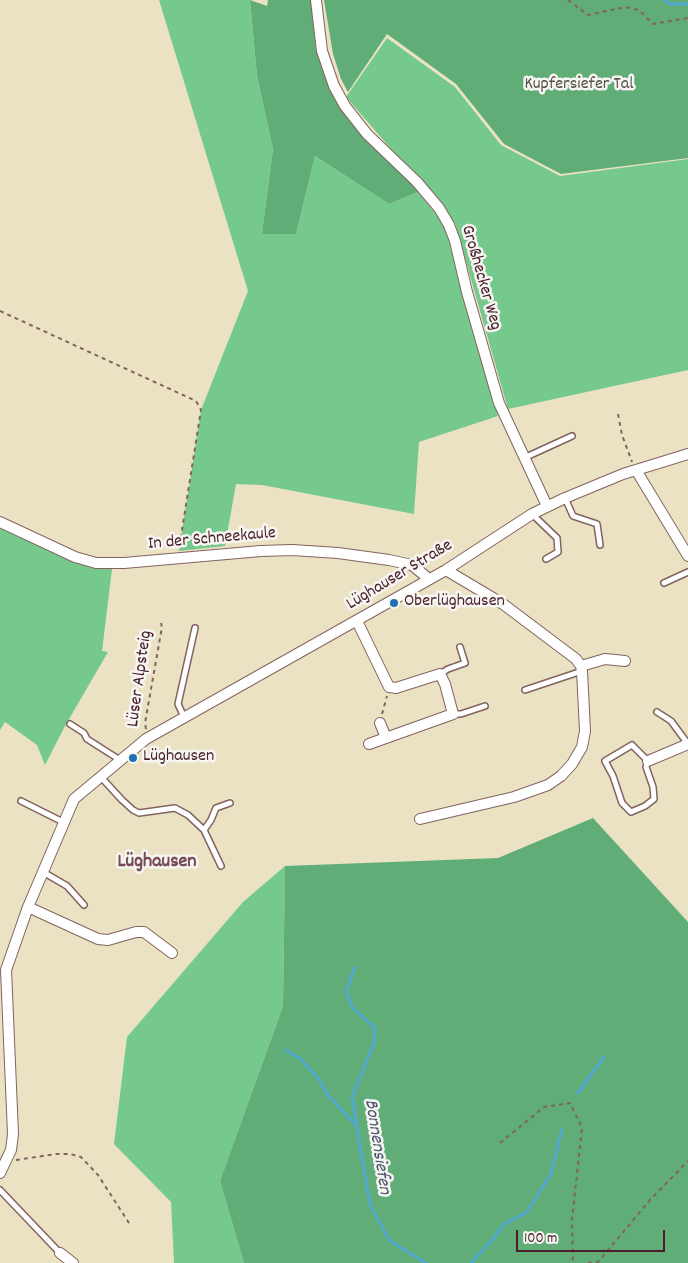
<!DOCTYPE html>
<html>
<head>
<meta charset="utf-8">
<style>
	body { margin:0 }
	#map { position:relative; width:688px; height:1263px; overflow:hidden; background:#ebe2c3; font-family:Dekko,sans-serif }
	canvas { display:block }
	.scale { position:absolute; left:516px; top:1230px; width:149px; height:22px; box-sizing:border-box; border:2px solid #4a1f2b; border-top:0; padding-left:6px; font-size:15px; line-height:18px; white-space:nowrap; color:#4a1f2b; -webkit-text-stroke:4px #f6f6f2; paint-order:stroke }
</style>
</head>
<body>
<div id="map">
<canvas width="688" height="1263"></canvas>
<div class="scale">100 m</div>
</div>
<script>
const context = document.querySelector('canvas').getContext('2d');
context.lineJoin = 'round';
function fill(path, color) {
  context.fillStyle = color;
  context.fill(path, 'evenodd');
}
function shape(rows) {
  const path = new Path2D();
  for (const r of rows) {
    path.moveTo(r[0], r[1]);
    for (let i = 2; i < r.length; i += 2) path.lineTo(r[i], r[i + 1]);
  }
  return path;
}
function trace(path, color, width, dash) {
  context.strokeStyle = color;
  context.lineWidth = width;
  context.lineCap = dash ? 'butt' : 'round';
  context.setLineDash(dash || []);
  context.stroke(path);
}
function write(font, color, halo, rows, align = 'center') {
  context.font = font + ' Dekko,sans-serif';
  context.lineWidth = 5;
  context.setLineDash([]);
  context.textBaseline = 'middle';
  context.strokeStyle = halo;
  context.fillStyle = color;
  for (const [text, x, y, turn = 0] of rows) {
    context.save();
    context.translate(x, y);
    context.rotate((+turn || 0) * Math.PI / 180);
    context.textAlign = isNaN(turn) ? turn : align;
    if (halo) context.strokeText(text, 0, 0);
    context.fillText(text, 0, 0);
    context.restore();
  }
}
fill(shape([
	[159,0,250,0,257,76,273,149,262,234,296,234,315,156,389,204,418,192,448,229,472,328,498,416,419,442,414,514,262,485,236,484,225,546,179,551,201,410,248,291],
	[387,38,455,87,501,145,560,176,688,159,688,370,508,409,455,223,346,97],
	[0,527,65,558,92,568,112,569,102,651,108,652,65,726,45,765,37,745,5,722,0,730],
	[285,866,283,1006,220,1181,244,1263,174,1263,171,1202,114,1144,127,1037,243,902]
]), '#75c98d');
fill(shape([
	[250,0,267,6,268,0,311,0,316,51,329,88,364,139,389,159,418,192,389,204,315,156,296,234,262,234,273,149,257,76],
	[324,0,688,0,688,158,561,174,504,144,456,84,387,34,348,92,341,79,333,54],
	[593,818,688,922,688,1263,244,1263,220,1181,283,1006,285,866,498,858]
]), '#60ad78');
trace(shape([
	[664,0,670,4,688,4],
	[355,967,346,992,353,1008,375,1028,374,1043,352,1097,370,1205,390,1241,426,1263],
	[286,1050,302,1060,320,1081,327,1094,356,1125],
	[578,1093,604,1057],
	[471,1263,493,1239,504,1224,527,1212,551,1174,562,1129]
]), '#52a9cf', 3);
const lane = shape([
	[524,458,572,436],
	[565,498,573,516,597,524,600,545],
	[532,514,557,538,558,552,546,559],
	[664,583,688,572],
	[440,674,448,669,465,663,460,647],
	[525,690,582,671],
	[657,712,671,721,688,744],
	[453,714,461,714,485,706],
	[184,717,178,704,195,628],
	[70,724,84,733,87,739,120,760],
	[632,745,648,761,646,767,653,787,654,799,645,806,631,812,622,803,613,776,605,761,632,745],
	[100,776,122,800,133,810,139,813,175,808,188,815,204,830,221,866],
	[21,801,63,822],
	[204,830,211,820,216,808,230,803],
	[43,872,67,886,84,905],
	[0,1190,60,1253]
]);
const street = shape([
	[316,0,322,51,334,86,345,106,367,134,417,182,439,208,449,225,455,241,467,292,499,403,547,506],
	[636,470,688,556],
	[0,522,75,557,96,563,124,563,261,551,292,550,338,553,389,560,412,565,429,579],
	[357,621,389,687,396,688,440,674,445,684,453,714,369,744],
	[581,666,605,659,625,661],
	[380,723,386,738],
	[648,761,688,744],
	[420,819,514,797,548,785,561,776,572,764,582,747,585,731,582,671,581,666,576,659,503,604,446,570],
	[28,907,98,939,108,940,136,932,144,932,172,953],
	[0,1173,11,1150,13,1134,6,970,28,907,74,799,146,739,446,570,532,514,565,498,623,474,688,454],
	[60,1253,73,1263]
]);
trace(lane, '#826360', 8);
trace(street, '#826360', 12);
trace(shape([
	[568,0,588,15,625,7,639,10,653,24,688,18],
	[0,311,196,401,201,410,179,549],
	[618,414,622,435,632,462],
	[382,714,387,696],
	[146,729,145,723,162,627,161,623],
	[500,1143,544,1107,570,1103,582,1128,572,1220,573,1263],
	[16,1160,56,1154,70,1154,81,1157,98,1175,129,1223],
	[588,1263,598,1262,650,1200,688,1161]
]), '#826360', 2, [4, 4]);
trace(lane, '#fff', 5);
trace(street, '#fff', 10);
for (const [x, y, r, color] of [
	[394,603,5,"#1f6fb2"],
	[133,758,5,"#1f6fb2"]
]) {
  const dot = new Path2D();
  dot.arc(x, y, r, 0, 2 * Math.PI);
  context.fillStyle = color;
  context.fill(dot);
  trace(dot, '#f6f6f2', 2);
}
write('18px', '#575248', '#f6f6f2', [
	["Kupfersiefer Tal",579,86]
]);
write('18px', '#4a1f2b', '#f6f6f2', [
	["Großhecker Weg",480,278,74],
	["In der Schneekaule",212,540,-5],
	["Lüghauser Straße",400,576,-31],
	["Lüser Alpsteig",141,679,-82]
]);
write('18px', '#4a1f2b', '#f6f6f2', [
	["Oberlüghausen",404,603],
	["Lüghausen",143,758]
], 'left');
write('italic 19px', '#4d566d', '#f6f6f2', [
	["Bonnensiefen",376,1147,81]
]);
write('bold 20px', '#7a4b58', '#f6f6f2', [
	["Lüghausen",157,863]
]);
</script>
</body>
</html>
